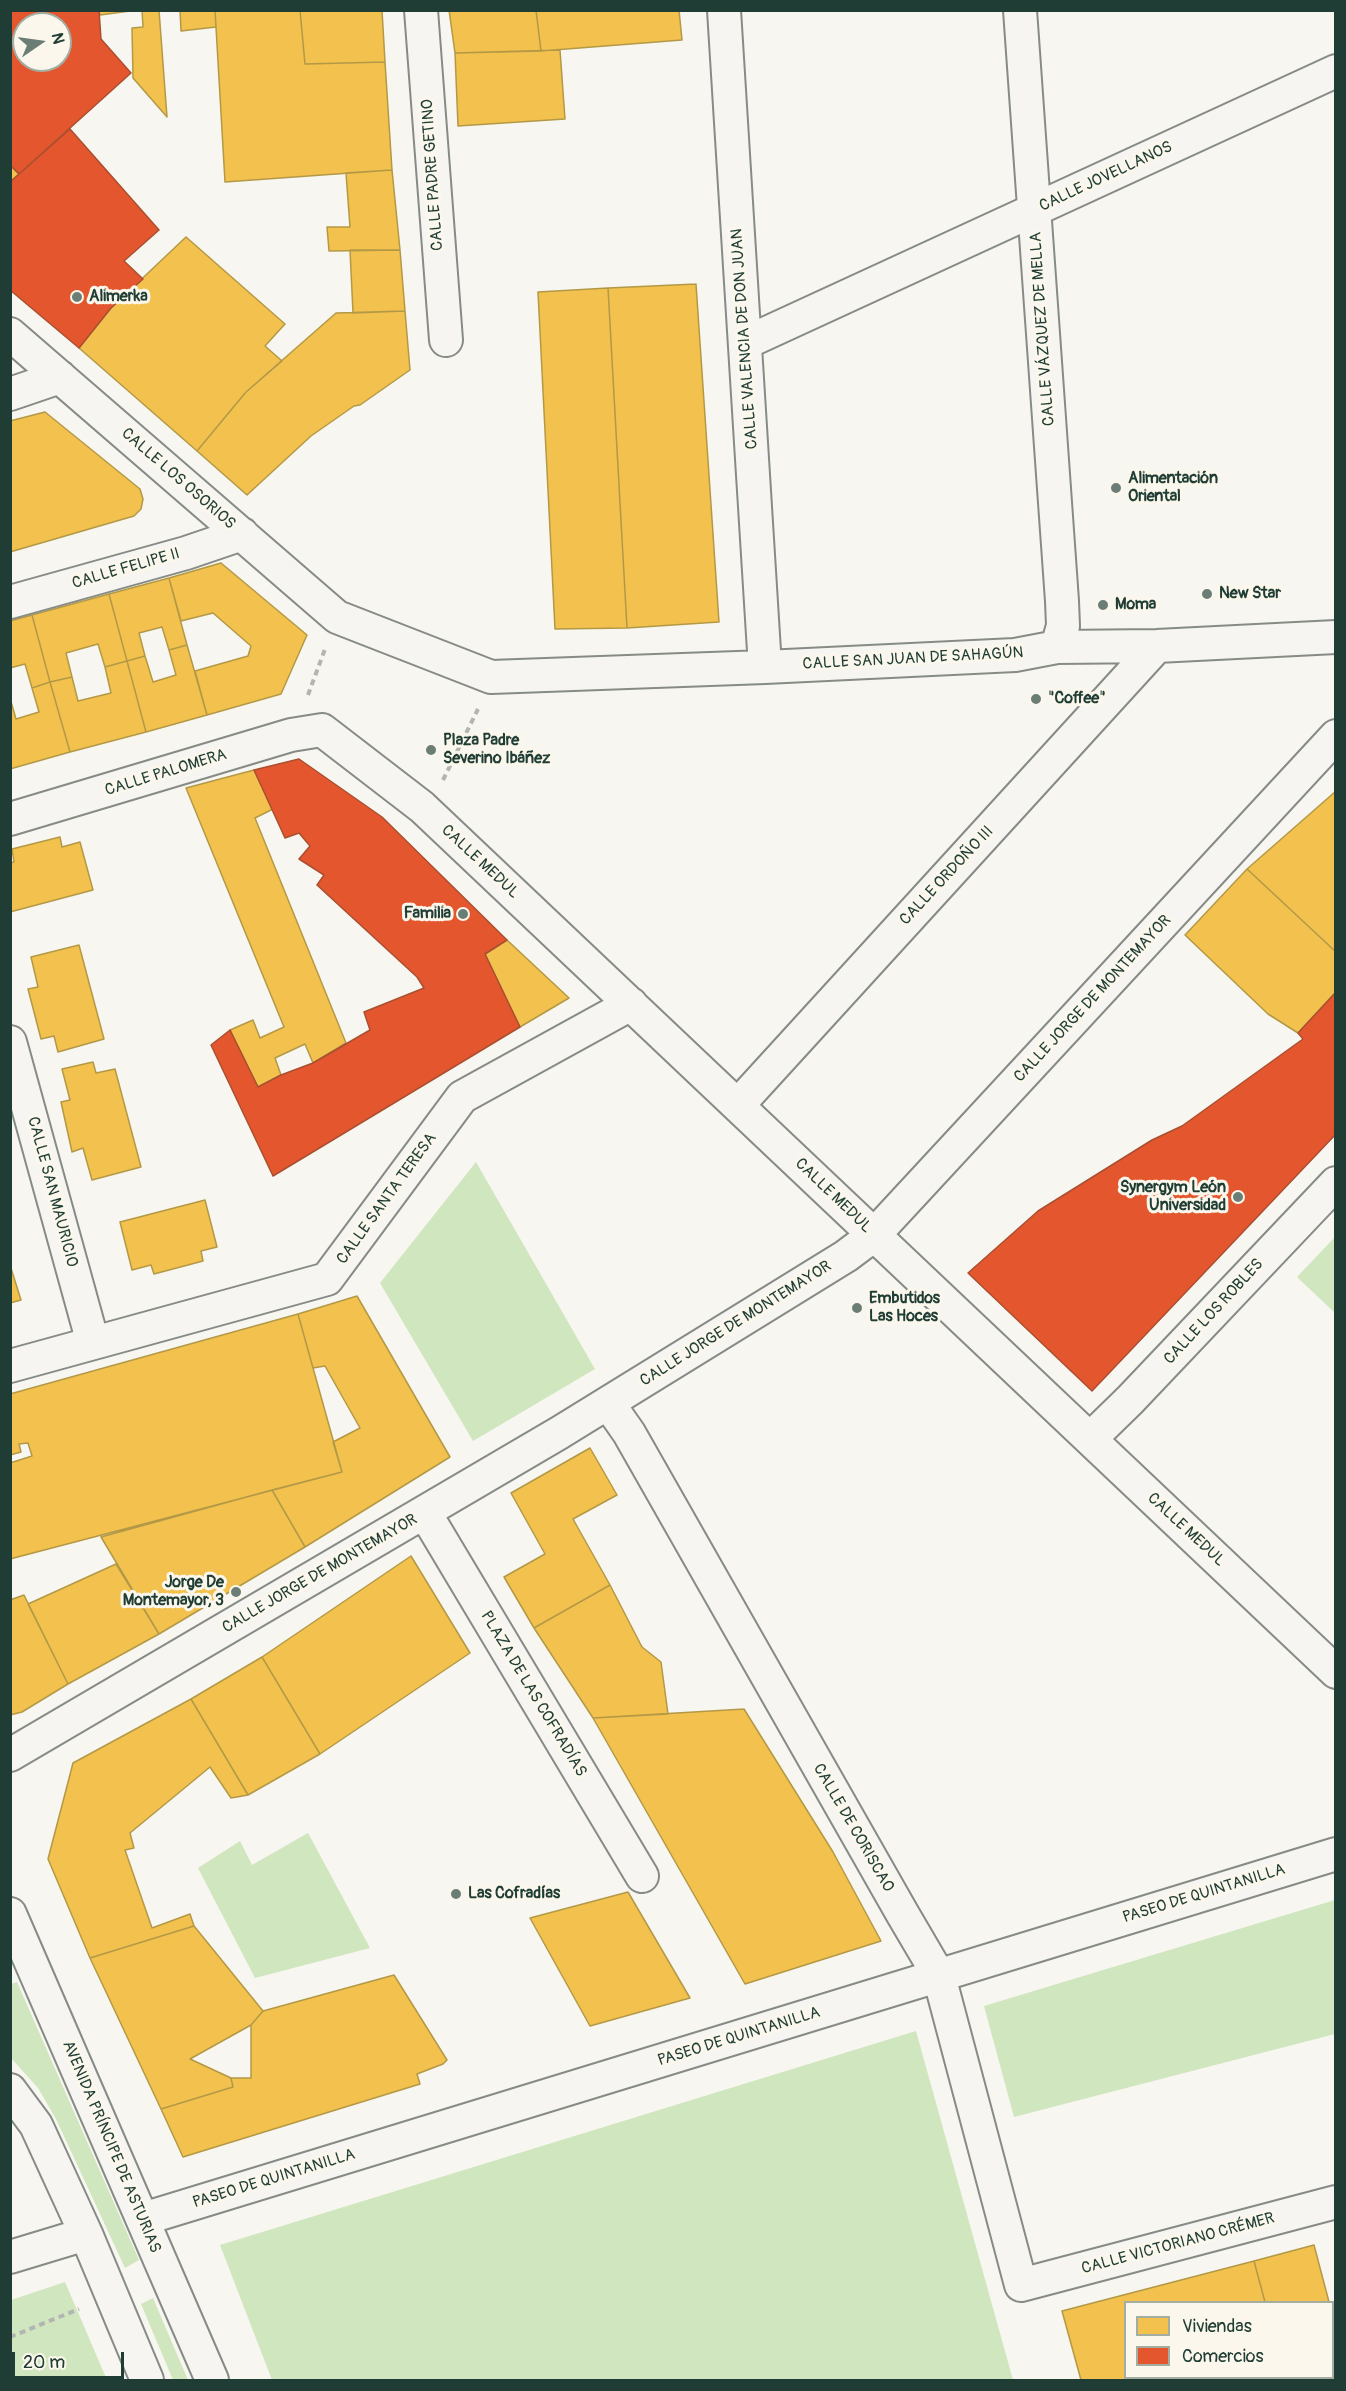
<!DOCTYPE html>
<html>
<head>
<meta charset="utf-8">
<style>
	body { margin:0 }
	#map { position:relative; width:1346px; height:2391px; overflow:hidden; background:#f8f6f0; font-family:Pangolin,sans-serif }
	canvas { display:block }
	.frame { position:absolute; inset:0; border:12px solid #1f3d34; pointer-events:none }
	.legend { position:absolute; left:1124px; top:2301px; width:210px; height:78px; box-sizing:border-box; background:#fbf7ec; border:2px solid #a3ada2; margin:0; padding:8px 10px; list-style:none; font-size:18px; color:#1f3d34 }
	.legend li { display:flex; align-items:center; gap:12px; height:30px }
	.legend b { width:30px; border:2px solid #a3ada2 }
	.north { position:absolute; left:12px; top:12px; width:60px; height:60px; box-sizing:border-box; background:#fbf7ec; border:2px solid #a3ada2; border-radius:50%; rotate:77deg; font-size:16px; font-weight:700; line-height:24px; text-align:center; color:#1f3d34 }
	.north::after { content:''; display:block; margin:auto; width:21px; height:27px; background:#6b7e76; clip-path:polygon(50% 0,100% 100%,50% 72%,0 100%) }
	.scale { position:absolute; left:12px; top:2352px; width:112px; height:27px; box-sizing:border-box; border:3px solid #1f3d34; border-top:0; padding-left:8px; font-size:18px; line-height:21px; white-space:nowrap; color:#1f3d34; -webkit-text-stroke:4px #fbf7ec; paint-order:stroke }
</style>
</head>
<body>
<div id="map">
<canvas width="1346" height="2391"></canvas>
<div class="frame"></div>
<ul class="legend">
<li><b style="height:16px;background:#f2c14e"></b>Viviendas</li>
<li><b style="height:16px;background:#e4572e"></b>Comercios</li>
</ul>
<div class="north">N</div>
<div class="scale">20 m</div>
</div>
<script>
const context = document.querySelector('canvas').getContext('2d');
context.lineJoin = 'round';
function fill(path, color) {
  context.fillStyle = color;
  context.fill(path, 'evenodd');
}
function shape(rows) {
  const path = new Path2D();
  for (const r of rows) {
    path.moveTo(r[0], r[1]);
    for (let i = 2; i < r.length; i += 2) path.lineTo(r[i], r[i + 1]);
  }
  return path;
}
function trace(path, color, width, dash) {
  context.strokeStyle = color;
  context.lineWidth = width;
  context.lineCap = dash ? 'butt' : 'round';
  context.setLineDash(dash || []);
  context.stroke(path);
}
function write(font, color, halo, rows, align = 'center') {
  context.font = font + ' Pangolin,sans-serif';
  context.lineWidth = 6;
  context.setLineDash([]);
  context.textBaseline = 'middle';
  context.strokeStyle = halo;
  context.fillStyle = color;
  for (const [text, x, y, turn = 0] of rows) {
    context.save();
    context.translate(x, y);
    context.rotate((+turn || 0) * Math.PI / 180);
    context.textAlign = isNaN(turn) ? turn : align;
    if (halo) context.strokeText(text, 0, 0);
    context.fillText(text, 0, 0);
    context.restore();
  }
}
fill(shape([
	[476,1162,595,1369,473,1441,380,1283],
	[1335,1237,1335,1313,1297,1277],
	[308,1833,370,1948,255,1978,198,1868,240,1841,252,1865],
	[1335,1900,1335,2034,1014,2117,984,2006],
	[17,1982,139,2260,125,2268,56,2119,38,2088,11,2058,11,1984],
	[916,2031,1013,2380,272,2380,220,2245],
	[65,2282,107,2380,11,2380,11,2300],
	[153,2298,188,2380,173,2380,141,2304]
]), '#cfe6bf');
const homes = shape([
	[99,10,138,10,100,15,99,10],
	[142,10,159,10,167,117,133,78,132,28,143,27,142,10],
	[180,10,215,10,216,27,181,31,180,10],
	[215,10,300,10,305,64,385,62,392,170,225,182,215,10],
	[300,10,382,10,385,62,305,64,300,10],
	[449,10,536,10,541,51,455,53,449,10],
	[536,10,679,10,682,40,541,51,536,10],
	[560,50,565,119,458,126,455,53,560,50],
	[10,165,19,174,10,182,10,165],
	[392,170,400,250,329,251,327,227,350,227,346,173,392,170],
	[186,237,285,324,265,346,282,361,246,392,197,451,79,348,111,308,186,237],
	[350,250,400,250,405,311,353,313,350,250],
	[696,284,719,622,627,628,608,288,696,284],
	[608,288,627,628,555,629,538,292,608,288],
	[405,311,410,370,360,405,354,406,311,436,247,495,197,451,246,392,336,313,405,311],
	[45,412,140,489,143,499,141,509,134,516,10,552,10,421,45,412],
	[221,563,307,635,281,694,207,715,195,671,248,656,251,646,213,613,181,621,169,578,221,563],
	[169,578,187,645,169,650,162,627,139,633,145,656,127,661,109,594,169,578],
	[109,594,127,661,105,667,98,644,66,653,72,677,50,682,32,615,109,594],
	[32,615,50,682,32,688,25,664,10,668,10,621,32,615],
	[187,645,207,715,146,732,127,661,145,656,153,682,176,675,169,650,187,645],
	[127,661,146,732,70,752,50,682,72,677,78,701,111,693,105,667,127,661],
	[50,682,70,752,10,769,10,698,16,719,39,712,32,688,50,682],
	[254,770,273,809,255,818,346,1043,313,1063,305,1044,275,1058,281,1075,258,1087,230,1030,253,1020,260,1038,284,1027,186,788,254,770],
	[1336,791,1336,952,1247,869,1336,791],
	[60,837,62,847,80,842,93,890,10,912,10,863,14,862,12,849,60,837],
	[1247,869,1336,952,1336,992,1298,1033,1268,1014,1185,935,1247,869],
	[507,940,569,998,520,1027,485,954,507,940],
	[79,945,104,1039,58,1052,54,1036,41,1039,28,989,38,987,31,957,79,945],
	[93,1062,96,1073,115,1069,141,1167,92,1180,83,1148,72,1152,61,1102,70,1100,62,1069,93,1062],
	[205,1200,217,1247,201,1251,203,1261,154,1274,151,1265,132,1270,120,1222,205,1200],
	[10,1265,21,1300,10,1303,10,1265],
	[357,1296,450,1457,305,1547,272,1490,342,1472,333,1442,360,1428,325,1366,313,1368,298,1314,357,1296],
	[298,1314,342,1472,10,1559,10,1463,32,1456,28,1443,19,1444,21,1452,10,1455,10,1394,298,1314],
	[590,1448,617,1495,573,1519,610,1585,534,1628,504,1577,545,1554,511,1493,590,1448],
	[272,1490,305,1547,159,1634,101,1537,272,1490],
	[411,1556,470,1653,320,1754,262,1657,411,1556],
	[116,1564,159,1634,68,1684,28,1604,116,1564],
	[610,1585,642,1647,661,1662,668,1714,593,1718,534,1628,610,1585],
	[24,1595,68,1684,22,1712,10,1715,10,1600,24,1595],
	[262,1657,320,1754,248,1795,191,1699,262,1657],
	[191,1699,248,1795,231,1798,210,1767,130,1833,134,1848,125,1850,152,1928,190,1914,194,1926,90,1958,48,1859,73,1763,191,1699],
	[744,1709,833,1852,881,1941,745,1984,593,1718,744,1709],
	[628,1892,690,1998,590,2026,530,1918,628,1892],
	[194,1926,263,2011,251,2025,190,2059,231,2078,233,2087,161,2109,90,1958,194,1926],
	[394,1975,447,2060,443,2064,417,2074,420,2084,183,2157,161,2109,233,2087,231,2078,251,2078,251,2025,263,2011,394,1975],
	[1314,2245,1329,2302,1265,2302,1254,2261,1314,2245],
	[1254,2261,1265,2302,1126,2302,1126,2378,1320,2378,1308,2380,1081,2380,1062,2311,1254,2261],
	[1332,2316,1336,2327,1336,2373,1332,2374,1332,2316]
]);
fill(homes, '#f2c14e');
trace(homes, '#b39946', 1.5);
const shops = shape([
	[10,10,99,10,101,39,131,73,19,174,10,165,10,10],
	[24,24,60,24,60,60,24,60,24,24],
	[70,129,159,230,124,261,143,279,111,308,79,348,10,290,10,182,70,129],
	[299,759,382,817,507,940,485,954,520,1027,273,1176,211,1045,230,1030,258,1087,281,1075,313,1063,370,1030,364,1012,424,988,417,977,317,885,324,875,299,859,310,846,299,833,285,838,254,770,299,759],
	[1336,992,1336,1134,1092,1391,968,1273,1038,1211,1152,1140,1182,1126,1303,1039,1298,1033,1336,992]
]);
fill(shops, '#e4572e');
trace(shops, '#a94f30', 1.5);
const street = shape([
	[421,10,446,340],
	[724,10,765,667],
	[1020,10,1062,601,1063,626,1057,647],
	[10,334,337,617,491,677,765,667,1015,655,1057,647,1157,646,1336,637],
	[745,343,1336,71],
	[10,394,60,377],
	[10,602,186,553,242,534],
	[10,819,291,735,322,730,422,807,1336,1672],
	[10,1042,93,1343],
	[738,1105,1157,646],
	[10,1366,327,1279,462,1097,631,1004],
	[608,1403,629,1433,902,1913,939,1976,1021,2285,1336,2202],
	[1090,1439,1130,1400,1336,1183],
	[425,1513,642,1876],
	[10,1755,559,1433,846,1256,874,1235,1336,736],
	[10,1914,212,2380],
	[10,2090,36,2125,86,2234,147,2380],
	[143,2219,1336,1854],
	[10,2257,86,2234]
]);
trace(street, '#868b86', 36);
trace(shape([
	[308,695,325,649],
	[443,780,478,709],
	[10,2337,79,2309]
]), '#b2b5b1', 4, [6, 4.5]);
trace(street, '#f6f5f1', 32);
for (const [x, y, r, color] of [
	[77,297,6,"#6b7e76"],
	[1116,488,6,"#6b7e76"],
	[1207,594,6,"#6b7e76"],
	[1103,605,6,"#6b7e76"],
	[1036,699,6,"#6b7e76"],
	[431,750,6,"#6b7e76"],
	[463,914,6,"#6b7e76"],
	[1238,1197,6,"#6b7e76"],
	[857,1308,6,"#6b7e76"],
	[236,1592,6,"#6b7e76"],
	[456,1894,6,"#6b7e76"]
]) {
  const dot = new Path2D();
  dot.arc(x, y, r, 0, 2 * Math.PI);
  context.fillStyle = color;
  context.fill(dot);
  trace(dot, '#fbf7ec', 2);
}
write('16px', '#1f3d34', '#fbf7ec', [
	["CALLE PADRE GETINO",433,175,-94],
	["CALLE JOVELLANOS",1106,177,-25],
	["CALLE VÁZQUEZ DE MELLA",1043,329,-94],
	["CALLE VALENCIA DE DON JUAN",745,339,-94],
	["CALLE LOS OSORIOS",178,479,41],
	["CALLE FELIPE II",126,569,-16],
	["CALLE SAN JUAN DE SAHAGÚN",913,659,-3],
	["CALLE PALOMERA",166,773,-17],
	["CALLE MEDUL",480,862,43],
	["CALLE ORDOÑO III",947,876,-47],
	["CALLE JORGE DE MONTEMAYOR",1093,999,-47],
	["CALLE SAN MAURICIO",52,1192,75],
	["CALLE MEDUL",833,1196,44],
	["CALLE SANTA TERESA",387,1199,-54],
	["CALLE LOS ROBLES",1214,1312,-47],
	["CALLE JORGE DE MONTEMAYOR",736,1324,-32],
	["CALLE MEDUL",1186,1530,43],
	["CALLE JORGE DE MONTEMAYOR",320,1574,-30],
	["PLAZA DE LAS COFRADÍAS",533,1694,59],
	["CALLE DE CORISCAO",853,1828,60],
	["PASEO DE QUINTANILLA",1204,1894,-17],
	["PASEO DE QUINTANILLA",739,2037,-17],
	["AVENIDA PRÍNCIPE DE ASTURIAS",111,2147,67],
	["PASEO DE QUINTANILLA",274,2179,-17],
	["CALLE VICTORIANO CRÉMER",1178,2244,-15]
]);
write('bold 16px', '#1f3d34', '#fbf7ec', [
	["Alimerka",89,297],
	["Alimentación",1128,479],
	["Oriental",1128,497],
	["New Star",1219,594],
	["Moma",1115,605],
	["\"Coffee\"",1048,699],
	["Plaza Padre",443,741],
	["Severino Ibáñez",443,759],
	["Familia",451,914,"right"],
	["Synergym León",1226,1188,"right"],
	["Universidad",1226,1206,"right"],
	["Embutidos",869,1299],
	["Las Hoces",869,1317],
	["Jorge De",224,1583,"right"],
	["Montemayor, 3",224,1601,"right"],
	["Las Cofradías",468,1894]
], 'left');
</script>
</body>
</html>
